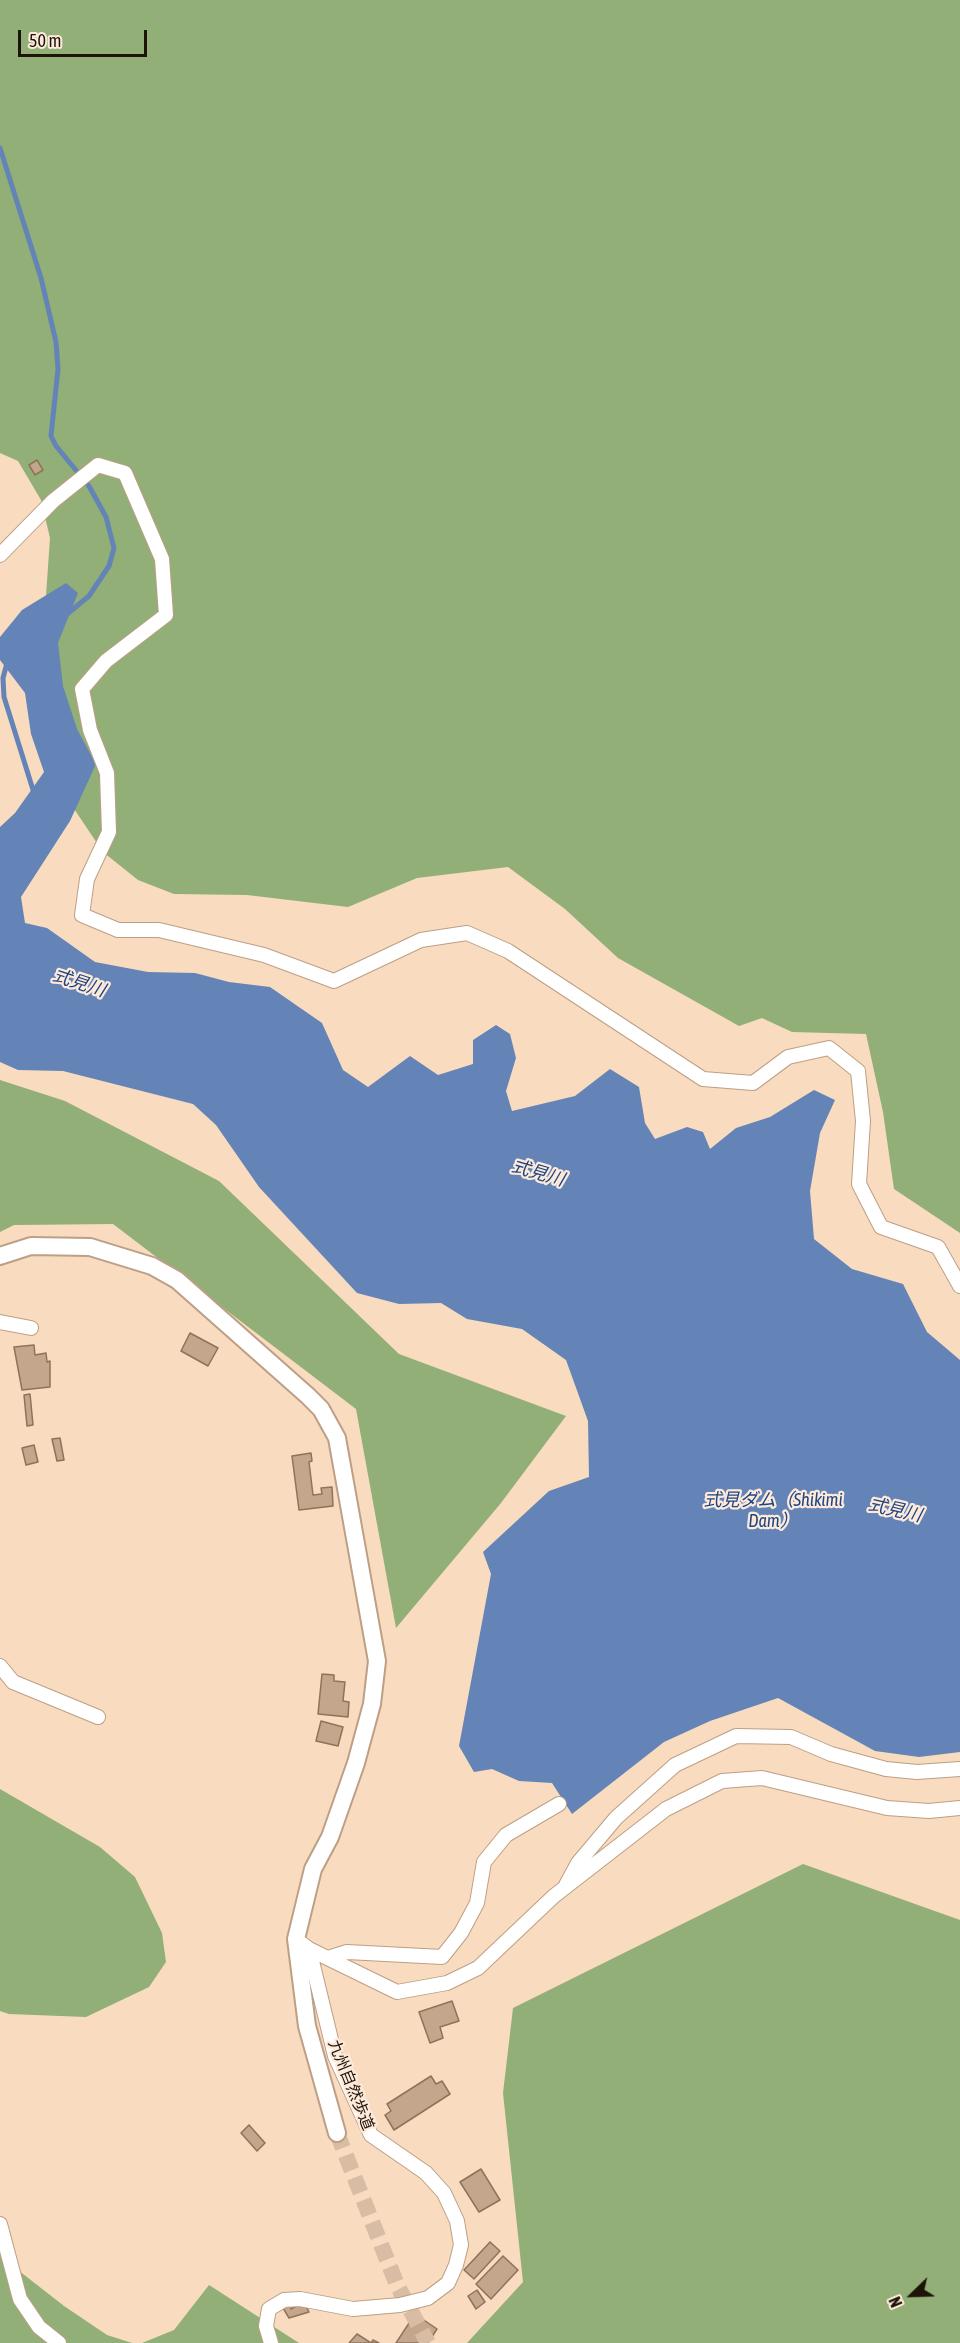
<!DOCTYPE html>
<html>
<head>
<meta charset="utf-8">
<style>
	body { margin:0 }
	#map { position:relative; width:960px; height:2343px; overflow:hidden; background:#f9dbbf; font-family:"Asap Condensed",sans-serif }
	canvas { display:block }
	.north { position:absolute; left:882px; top:2265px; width:60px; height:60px; -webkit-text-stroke:4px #fdeada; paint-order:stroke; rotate:247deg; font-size:16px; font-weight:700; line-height:24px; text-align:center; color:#1d1309 }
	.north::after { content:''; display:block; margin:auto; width:21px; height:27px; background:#1d1309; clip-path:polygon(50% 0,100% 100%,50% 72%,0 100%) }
	.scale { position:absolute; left:18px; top:30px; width:129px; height:27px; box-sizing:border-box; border:3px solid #1d1309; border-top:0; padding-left:8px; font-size:18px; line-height:21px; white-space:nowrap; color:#1d1309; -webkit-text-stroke:4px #fdeada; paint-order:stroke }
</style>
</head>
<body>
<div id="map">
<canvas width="960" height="2343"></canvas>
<div class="north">N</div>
<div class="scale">50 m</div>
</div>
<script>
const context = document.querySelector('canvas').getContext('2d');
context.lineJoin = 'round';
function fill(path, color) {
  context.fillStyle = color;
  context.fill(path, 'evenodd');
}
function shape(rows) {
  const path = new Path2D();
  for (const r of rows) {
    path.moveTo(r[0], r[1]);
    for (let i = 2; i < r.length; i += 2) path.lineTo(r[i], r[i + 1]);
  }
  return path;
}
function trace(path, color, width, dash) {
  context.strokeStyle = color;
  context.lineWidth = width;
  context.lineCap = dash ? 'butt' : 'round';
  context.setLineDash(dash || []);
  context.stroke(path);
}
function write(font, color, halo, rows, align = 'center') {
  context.font = font + ' "Asap Condensed","Noto Sans JP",sans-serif';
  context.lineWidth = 4.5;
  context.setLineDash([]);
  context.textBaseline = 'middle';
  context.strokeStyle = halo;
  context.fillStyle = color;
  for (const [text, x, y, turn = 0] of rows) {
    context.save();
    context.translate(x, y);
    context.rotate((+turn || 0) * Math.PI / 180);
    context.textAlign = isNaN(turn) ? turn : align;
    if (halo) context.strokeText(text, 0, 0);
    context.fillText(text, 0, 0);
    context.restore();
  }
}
fill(shape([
	[0,0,960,0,960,1233,894,1189,883,1112,866,1034,792,1032,762,1018,739,1026,618,958,565,909,508,867,417,878,348,907,247,895,174,894,138,880,103,852,56,782,38,711,50,538,41,500,18,461,0,453],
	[0,1080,65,1101,219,1181,399,1354,566,1416,501,1503,396,1628,356,1409,113,1224,14,1225,0,1232],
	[0,1789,100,1847,135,1877,162,1933,166,1962,149,1987,86,2017,9,2014,0,2011],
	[803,1864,960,1920,960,2343,467,2343,523,2282,503,2093,513,2008],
	[0,2256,64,2306,107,2335,132,2343,0,2343],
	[209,2285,299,2343,142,2343,174,2330]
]), '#91af76');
fill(shape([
	[66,583,78,593,58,643,63,686,77,729,96,764,70,821,21,897,25,923,47,928,95,962,148,972,195,973,229,982,270,987,322,1023,343,1070,368,1087,410,1056,438,1075,473,1064,473,1040,496,1025,510,1034,516,1058,506,1091,512,1111,575,1096,610,1069,639,1087,645,1123,655,1139,687,1127,703,1132,710,1149,736,1128,770,1117,814,1090,835,1100,820,1133,810,1191,814,1239,852,1269,903,1284,927,1332,960,1360,960,1752,919,1757,875,1751,778,1698,710,1721,664,1742,572,1814,552,1783,519,1781,492,1769,474,1772,459,1746,491,1574,483,1552,549,1491,589,1477,588,1421,566,1360,522,1329,467,1319,441,1303,399,1304,357,1293,259,1187,216,1125,193,1104,63,1071,18,1070,0,1062,0,827,15,813,44,772,31,734,25,693,0,660,0,637,22,610]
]), '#6484b7');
trace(shape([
	[0,148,41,278,56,342,58,369,51,436,56,446,89,486,106,517,114,548,109,566,89,596,66,615],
	[7,663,3,678,4,697,34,793]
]), '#6484b7', 5);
const building = shape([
	[37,460,43,470,35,475,29,465,37,460],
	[190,1333,218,1348,208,1366,181,1351,190,1333],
	[34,1345,35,1355,46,1353,47,1362,50,1361,50,1387,22,1390,14,1347,34,1345],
	[30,1394,33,1425,27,1426,24,1395,30,1394],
	[60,1438,64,1460,57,1461,52,1439,60,1438],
	[34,1445,38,1462,26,1465,22,1448,34,1445],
	[311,1453,312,1461,309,1462,313,1495,322,1494,321,1488,332,1487,333,1506,299,1510,292,1456,311,1453],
	[322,1674,334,1675,334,1681,345,1682,343,1701,349,1702,348,1717,318,1714,322,1674],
	[321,1721,343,1727,338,1746,316,1741,321,1721],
	[452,2001,459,2021,440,2027,443,2038,430,2043,419,2012,452,2001],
	[431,2076,436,2084,442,2081,450,2094,394,2130,385,2115,391,2111,387,2104,431,2076],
	[249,2125,265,2143,257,2151,241,2133,249,2125],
	[481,2169,500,2200,479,2212,460,2182,481,2169],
	[490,2242,500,2251,474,2279,464,2270,490,2242],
	[503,2256,518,2270,491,2299,476,2284,503,2256],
	[477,2290,485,2302,476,2309,468,2296,477,2290],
	[289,2304,291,2309,300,2304,305,2304,309,2312,289,2318,283,2308,289,2304],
	[415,2314,437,2329,428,2343,396,2343,415,2314],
	[357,2334,371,2343,373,2340,379,2343,349,2343,357,2334]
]);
fill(building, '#c3a68c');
trace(building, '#8e735a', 1.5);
trace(shape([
	[337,2133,397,2285,428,2343]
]), '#d8bda4', 16, [16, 8]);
const minor = shape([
	[0,555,53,501,98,465,125,473,162,559,166,615,106,661,82,689,90,730,107,773,109,832,87,879,82,915,118,930,159,930,264,955,334,981,421,940,467,933,508,951,703,1079,753,1083,788,1057,829,1048,858,1071,863,1121,859,1184,881,1227,938,1247,960,1286],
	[0,1322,31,1328],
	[0,1666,13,1682,98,1717],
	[566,1885,578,1863,616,1818,675,1765,736,1736,791,1737,831,1754,886,1769,917,1772,960,1769],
	[296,1939,309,1949,397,1992,447,1983,478,1968,554,1896,666,1809,722,1781,762,1778,887,1808,929,1811,960,1808],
	[328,1958,347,1952,442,1957,461,1933,477,1903,484,1862,506,1835,559,1804],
	[0,2224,20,2299,39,2327,59,2343],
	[271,2343,266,2326,269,2309,284,2300,300,2299,353,2309,400,2305,428,2298,448,2283,456,2265,461,2245,457,2221,444,2193,426,2173,371,2135,335,2056,309,1949]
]);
const tertiary = shape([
	[0,1256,31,1246,90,1247,152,1266,177,1280,308,1396,321,1409,337,1438,377,1661,372,1704,356,1763,330,1837,313,1869,296,1939,307,2026,337,2133]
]);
trace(minor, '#bc9f85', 16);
trace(tertiary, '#bc9f85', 20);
trace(minor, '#fff', 14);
trace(tertiary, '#fff', 16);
write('16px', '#1d1309', '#fdeada', [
	["九州自然歩道",351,2085,68]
]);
write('italic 18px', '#1d4584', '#fdeada', [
	["式見川",79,983,18],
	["式見川",538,1173,16],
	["式見ダム（Shikimi",773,1500],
	["Dam）",773,1521],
	["式見川",895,1510,13]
]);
</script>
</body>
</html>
